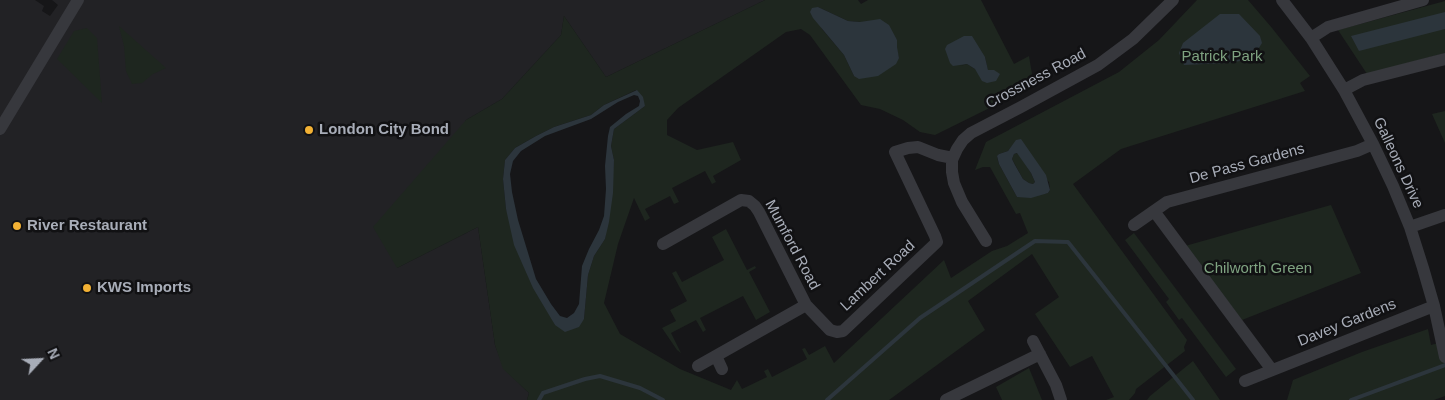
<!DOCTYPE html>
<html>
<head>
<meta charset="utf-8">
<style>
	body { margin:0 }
	#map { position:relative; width:1445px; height:400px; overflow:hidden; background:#161618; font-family:Arial,sans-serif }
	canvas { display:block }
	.north { position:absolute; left:15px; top:335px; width:50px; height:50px; -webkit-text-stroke:4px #111113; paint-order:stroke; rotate:65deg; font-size:14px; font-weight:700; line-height:20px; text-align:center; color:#a8adb8 }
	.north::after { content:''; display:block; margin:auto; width:18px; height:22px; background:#a8adb8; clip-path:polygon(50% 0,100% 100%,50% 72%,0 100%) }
</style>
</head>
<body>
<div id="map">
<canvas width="1445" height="400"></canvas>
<div class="north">N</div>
</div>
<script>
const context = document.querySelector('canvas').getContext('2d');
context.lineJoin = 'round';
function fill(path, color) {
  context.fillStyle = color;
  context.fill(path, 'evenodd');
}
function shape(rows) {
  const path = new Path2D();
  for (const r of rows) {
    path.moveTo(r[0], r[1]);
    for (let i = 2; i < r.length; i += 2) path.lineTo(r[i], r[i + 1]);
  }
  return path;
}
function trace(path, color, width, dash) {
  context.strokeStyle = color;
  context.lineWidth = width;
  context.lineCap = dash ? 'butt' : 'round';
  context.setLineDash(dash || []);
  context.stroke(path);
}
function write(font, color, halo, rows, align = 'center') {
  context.font = font + ' Arial,sans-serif';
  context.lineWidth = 5;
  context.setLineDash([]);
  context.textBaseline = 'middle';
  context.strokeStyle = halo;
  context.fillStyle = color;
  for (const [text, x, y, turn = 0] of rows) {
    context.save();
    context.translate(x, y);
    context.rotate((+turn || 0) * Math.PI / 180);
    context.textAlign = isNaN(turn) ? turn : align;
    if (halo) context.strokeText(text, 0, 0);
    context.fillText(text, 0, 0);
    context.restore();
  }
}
fill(shape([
	[0,0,35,0,44,6,42,11,50,16,58,5,52,0,765,0,606,77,564,16,561,35,502,99,466,120,397,268,478,227,495,345,504,369,529,393,527,400,0,400]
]), '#222225');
fill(shape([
	[765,0,858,0,861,4,868,0,981,0,1014,64,1029,56,1034,86,935,135,920,132,903,120,880,109,861,105,810,35,801,29,786,32,678,108,667,120,667,135,697,150,733,142,741,160,713,176,716,182,712,184,705,171,672,188,679,202,674,204,670,196,645,209,650,218,645,221,634,198,618,244,604,303,620,334,680,369,731,390,737,380,742,389,767,377,764,371,768,369,772,377,807,359,802,349,805,348,809,355,825,346,834,363,944,260,951,278,992,251,1007,246,1028,233,1020,213,1016,214,990,167,983,167,975,170,986,142,1119,72,1159,40,1197,0,1248,0,1272,28,1310,76,1300,83,1305,91,1121,149,1073,184,1187,340,1184,347,1185,351,1136,389,1135,393,1129,400,1106,400,1114,397,1092,356,1070,367,1035,314,1059,297,1032,254,968,301,985,330,889,400,527,400,529,393,503,369,495,345,478,227,397,268,373,227,466,120,502,99,561,35,564,16,606,77],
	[818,7,848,21,860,22,897,40,896,47,899,58,854,76,844,55,822,29],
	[985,57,988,71,975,69,967,64,960,66],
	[636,90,645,106,614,129,611,146,614,160,605,239,594,256,588,275,584,319,555,325,506,209,503,179,505,160,515,148,536,136,554,127,591,115,604,105],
	[1012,146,1049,182,1050,190,1048,193,1017,197,999,164,997,157,999,154,1008,151],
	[1445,1,1445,53,1367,74,1338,30],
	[119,26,166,68,153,74,142,83,132,84,126,71,124,46],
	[87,28,97,38,102,103,57,59,74,31],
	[1445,111,1445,143,1432,114],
	[1018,153,1031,173,1035,182,1033,184,1029,183,1023,179,1012,159,1014,154],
	[1331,205,1361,273,1242,320,1185,246],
	[726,229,747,270,755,266,756,268,749,272,770,312,756,320,743,296,700,318,706,330,703,332,696,320,671,333,681,353,677,350,662,328,676,321,670,310,687,301,672,273,676,271,682,282,724,260,712,237],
	[1134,233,1236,369,1226,377,1182,318,1179,320,1166,302,1169,299,1125,240],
	[1428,329,1431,345,1445,341,1445,396,1434,400,1287,400,1293,380,1362,352],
	[1193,361,1220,400,1147,400,1150,396],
	[1029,368,1042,400,1002,400,996,387]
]), '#1e261f');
fill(shape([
	[818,7,848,21,860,22,880,19,889,25,897,40,897,47,899,58,896,64,878,76,859,79,854,76,844,55,813,18,810,12,812,8],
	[1445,12,1445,29,1359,51,1351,36],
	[1220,14,1239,14,1260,36,1262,43,1252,59,1228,63,1184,65,1179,53,1183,43],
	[964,36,972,36,985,57,988,70,994,70,1000,74,996,81,987,83,982,81,975,69,967,64,953,66,950,63,945,49,947,45],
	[637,90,643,97,645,106,614,129,611,146,614,160,613,193,609,222,605,239,594,256,588,275,584,319,579,327,565,332,555,325,533,288,514,245,506,209,503,179,505,160,515,148,536,136,554,127,591,115,604,105],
	[634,95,638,96,640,101,639,106,626,114,610,127,608,136,605,166,606,189,604,216,599,230,589,249,582,266,579,304,574,313,567,318,560,316,551,304,536,279,518,220,512,192,510,174,513,161,521,151,545,136,591,119,618,102],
	[1021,139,1046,175,1050,190,1048,193,1031,198,1017,197,999,164,997,156,999,154,1008,151,1016,140],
	[1017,153,1031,173,1035,182,1033,184,1029,183,1023,179,1015,165,1012,159,1014,154]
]), '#2c353c');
trace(shape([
	[539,400,543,393,585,379,600,376,640,388,663,400],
	[827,400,920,318,1035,241,1068,242,1193,400],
	[1351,400,1445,365]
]), '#2c353c', 4);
trace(shape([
	[1282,0,1311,38,1344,90,1373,144,1393,186,1410,227,1423,268,1434,306,1445,357],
	[1311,38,1328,27,1423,0],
	[1344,90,1363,80,1445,59],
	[0,129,78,0],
	[1154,211,1272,370],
	[1134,225,1167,202,1357,151,1373,144],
	[1410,227,1445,215],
	[986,241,962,202,954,183,952,172,952,160,957,149,963,140,971,133,1021,107,1098,65,1133,39,1173,0],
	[663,244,741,200,749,201,755,206,759,212,806,305,830,330,837,332,843,331,937,242,935,236,895,152,908,148,918,147,938,155,953,158],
	[1033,341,1056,385,1061,400],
	[716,356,722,369],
	[698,366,806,305],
	[1245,381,1434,306],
	[946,400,1040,354]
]), '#37383d', 12);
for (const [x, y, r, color] of [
	[309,130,5,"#f2b134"],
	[17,226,5,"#f2b134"],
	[87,288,5,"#f2b134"]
]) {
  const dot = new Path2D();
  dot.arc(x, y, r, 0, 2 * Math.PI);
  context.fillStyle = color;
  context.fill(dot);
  trace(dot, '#111113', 2);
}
write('15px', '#7fa381', '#111113', [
	["Patrick Park",1222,57],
	["Chilworth Green",1258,269]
]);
write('15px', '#a8adb8', '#111113', [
	["Crossness Road",1036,79,-28],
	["Galleons Drive",1398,163,65],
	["De Pass Gardens",1247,164,-15],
	["Mumford Road",792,245,62],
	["Lambert Road",878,276,-43],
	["Davey Gardens",1347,323,-22]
]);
write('bold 15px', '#a8adb8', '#111113', [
	["London City Bond",319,130],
	["River Restaurant",27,226],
	["KWS Imports",97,288]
], 'left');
</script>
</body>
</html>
